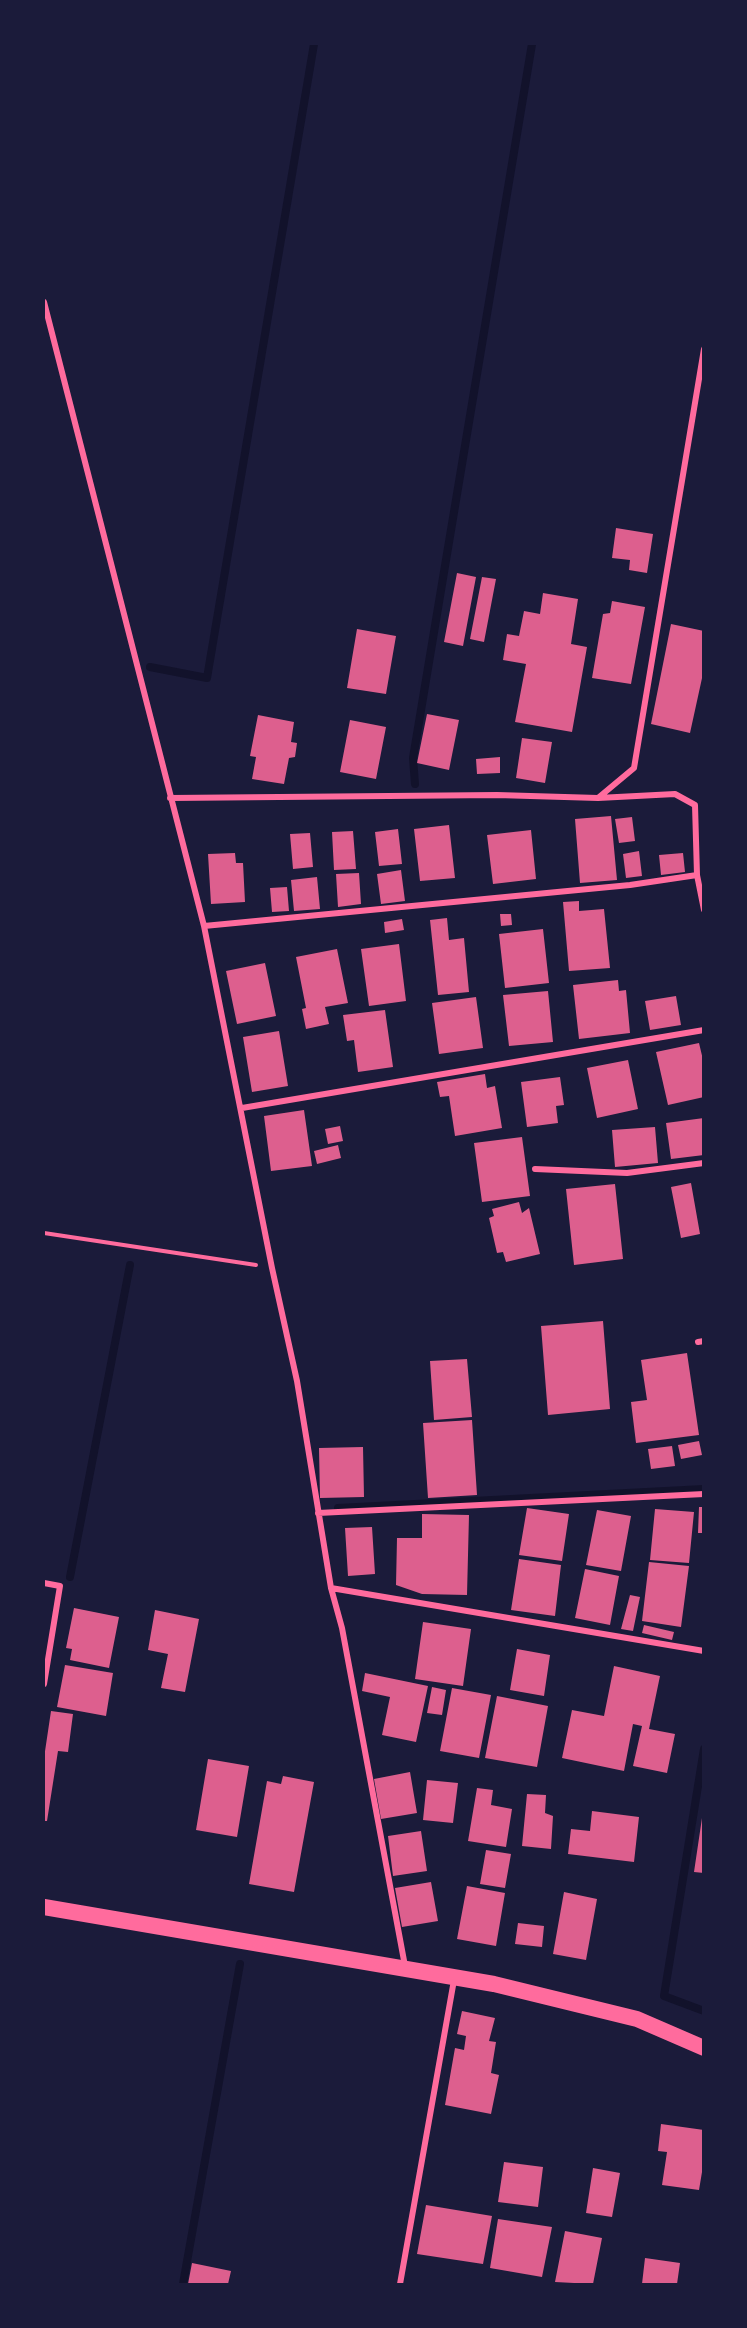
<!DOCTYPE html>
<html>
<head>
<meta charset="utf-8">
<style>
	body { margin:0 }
	#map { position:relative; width:747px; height:2328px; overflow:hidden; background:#1b1b3a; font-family:"Noto Sans",sans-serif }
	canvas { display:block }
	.frame { position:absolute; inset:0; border:45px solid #1b1b3a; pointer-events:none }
</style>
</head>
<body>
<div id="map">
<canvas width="747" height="2328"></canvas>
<div class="frame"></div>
</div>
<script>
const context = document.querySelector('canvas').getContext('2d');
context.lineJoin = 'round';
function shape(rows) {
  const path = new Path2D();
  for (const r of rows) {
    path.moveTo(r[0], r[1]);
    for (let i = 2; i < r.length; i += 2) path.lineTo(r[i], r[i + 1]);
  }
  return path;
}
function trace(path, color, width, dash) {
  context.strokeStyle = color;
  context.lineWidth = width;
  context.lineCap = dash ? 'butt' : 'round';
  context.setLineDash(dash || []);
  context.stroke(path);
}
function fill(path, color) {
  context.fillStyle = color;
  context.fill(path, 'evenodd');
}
trace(shape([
	[150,667,207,678,314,44],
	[415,784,413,758,532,44],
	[338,1508,704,1489],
	[70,1577,130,1265],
	[704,1749,664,1996,704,2011],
	[183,2284,240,1964]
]), '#12122b', 8);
fill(shape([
	[616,528,653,534,647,573,629,570,630,560,612,558],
	[457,573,476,577,463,646,444,642],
	[482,577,496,579,484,642,470,639],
	[543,593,578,599,571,644,587,647,572,732,515,722,526,664,503,660,507,634,519,636,524,611,540,614],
	[612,601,645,607,631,684,592,678,603,614,610,613],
	[671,624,704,631,704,669,690,733,651,724],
	[357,629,396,636,386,694,347,688],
	[427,714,459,720,449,770,417,763],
	[258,715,294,722,291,742,297,743,295,757,289,758,284,784,252,779,256,757,250,756],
	[350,720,386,727,376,779,340,772],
	[522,738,552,742,545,783,516,778],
	[500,757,500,773,477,774,476,759],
	[611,816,617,880,580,883,575,819],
	[632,817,635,841,619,843,615,819],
	[449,825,455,878,420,881,414,829],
	[398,829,402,864,379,866,375,832],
	[531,830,536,879,493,884,487,835],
	[353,831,356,869,334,870,332,832],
	[310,833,313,867,293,869,290,834],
	[639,851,642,876,626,878,623,854],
	[235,853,236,863,243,863,245,902,211,904,208,854],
	[683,853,685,872,661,875,659,855],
	[401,870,405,901,381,904,377,874],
	[359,873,361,904,338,907,336,874],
	[317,877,320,909,294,911,291,880],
	[287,887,289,911,272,912,270,888],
	[579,901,579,911,604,909,610,968,569,971,563,902],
	[500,914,511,914,512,925,501,926],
	[447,918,449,940,464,938,469,992,438,995,430,920],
	[402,919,404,930,385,933,384,922],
	[543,929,549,983,505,988,499,934],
	[399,944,406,1001,369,1006,361,949],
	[337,949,348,1003,325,1007,329,1024,306,1029,302,1009,306,1008,296,957],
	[265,963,276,1016,237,1024,226,971],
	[618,980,619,991,626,990,630,1033,579,1039,573,985],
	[548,991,553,1042,509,1046,503,995],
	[676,996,681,1025,650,1030,645,1001],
	[476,997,483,1048,439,1054,432,1003],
	[385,1010,393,1067,358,1072,354,1040,347,1041,343,1015],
	[279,1031,288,1086,252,1092,243,1037],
	[699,1043,704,1064,704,1097,668,1105,656,1052],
	[628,1060,638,1109,597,1118,587,1068],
	[485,1074,487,1088,495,1086,502,1128,455,1136,449,1096,440,1097,437,1082],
	[560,1077,564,1105,556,1106,558,1123,527,1127,521,1082],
	[304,1110,312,1166,271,1171,264,1116],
	[704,1118,704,1155,671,1159,666,1123],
	[340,1126,343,1141,328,1144,325,1129],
	[655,1127,658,1163,615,1167,612,1130],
	[522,1137,530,1196,482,1202,474,1143],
	[338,1145,341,1158,317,1164,314,1151],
	[691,1183,700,1234,681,1238,671,1187],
	[615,1184,623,1259,574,1265,566,1189],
	[519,1202,522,1213,529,1208,540,1254,506,1262,503,1252,497,1253,489,1218,494,1216,492,1209],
	[603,1321,610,1409,548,1415,541,1326],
	[687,1353,699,1435,636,1443,631,1402,647,1400,641,1360],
	[467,1359,472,1417,434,1420,430,1361],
	[472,1420,477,1495,428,1498,423,1423],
	[699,1441,702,1455,681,1459,678,1445],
	[672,1446,675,1466,651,1469,648,1449],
	[363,1447,364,1497,320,1498,319,1448],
	[699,1507,704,1507,704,1533,698,1533],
	[527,1508,569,1514,562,1561,519,1555],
	[655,1509,694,1512,689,1563,650,1560],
	[597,1510,631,1516,621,1571,586,1565],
	[422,1514,469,1515,467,1595,422,1594,396,1585,397,1538,422,1538],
	[372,1527,375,1574,348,1576,345,1528],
	[519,1559,561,1565,555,1616,511,1610],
	[649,1562,689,1566,681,1627,642,1621],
	[585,1569,619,1576,610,1625,575,1618],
	[630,1595,640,1597,633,1631,621,1629],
	[74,1608,119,1617,109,1668,70,1660,72,1649,66,1648],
	[155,1610,199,1619,185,1692,161,1688,168,1654,148,1650],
	[423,1622,471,1629,463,1686,415,1679],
	[644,1625,674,1632,672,1640,642,1633],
	[517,1649,550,1655,544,1696,510,1690],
	[65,1665,113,1673,106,1716,57,1707],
	[614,1666,660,1676,649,1729,675,1734,667,1773,633,1766,642,1726,633,1724,624,1771,562,1758,572,1710,604,1716],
	[365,1673,428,1686,416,1742,382,1735,390,1697,362,1691],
	[432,1687,446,1690,442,1715,427,1713],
	[452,1688,491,1695,479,1758,440,1751],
	[497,1696,548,1706,537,1767,485,1758],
	[51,1711,73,1714,68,1752,58,1751,47,1821,44,1821,44,1758],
	[208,1759,249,1766,237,1837,196,1830],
	[410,1772,417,1813,381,1819,374,1779],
	[283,1776,314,1782,294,1892,249,1884,267,1781,281,1784],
	[427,1780,458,1783,453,1823,423,1820],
	[477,1788,493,1790,491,1805,512,1809,506,1847,468,1841],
	[527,1794,546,1795,545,1813,553,1816,551,1849,522,1846],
	[592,1811,639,1817,634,1862,568,1854,571,1829,590,1831],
	[702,1818,704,1819,704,1873,694,1872],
	[421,1831,427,1871,393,1876,388,1836],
	[486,1850,511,1854,505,1888,480,1884],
	[431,1882,438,1921,402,1927,395,1888],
	[467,1886,505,1893,496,1946,457,1939],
	[564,1892,597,1899,586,1960,553,1954],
	[518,1923,544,1926,542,1947,515,1944],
	[462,2011,495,2018,489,2041,496,2042,491,2073,499,2075,491,2114,445,2105,455,2048,464,2050,466,2036,457,2034],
	[661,2124,704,2130,704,2160,699,2190,662,2185,667,2152,658,2151],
	[504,2162,543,2167,538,2207,498,2202],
	[593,2168,620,2173,612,2217,586,2213],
	[426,2205,492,2216,483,2264,417,2254],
	[498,2219,552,2227,542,2277,490,2268],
	[565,2231,602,2238,593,2284,555,2282],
	[645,2258,680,2263,677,2284,642,2284],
	[192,2263,231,2271,228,2284,188,2284]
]), '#dd5f8e');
trace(shape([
	[44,1233,256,1265]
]), '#ff6b9d', 4);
trace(shape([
	[44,302,204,926,272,1268,297,1381,331,1588,342,1628,405,1966],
	[170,798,497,795,598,798,634,768,704,349],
	[598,798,675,794,695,805,697,875,704,910],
	[204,926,630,885,697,875],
	[242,1108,704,1030],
	[535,1169,627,1173,704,1163],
	[698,1342,704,1341],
	[318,1513,704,1494],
	[44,1583,60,1586,44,1684],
	[331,1588,704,1651],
	[400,2284,454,1980]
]), '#ff6b9d', 6);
trace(shape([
	[44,1907,494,1984,637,2019,704,2048]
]), '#ff6b9d', 16);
</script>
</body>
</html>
